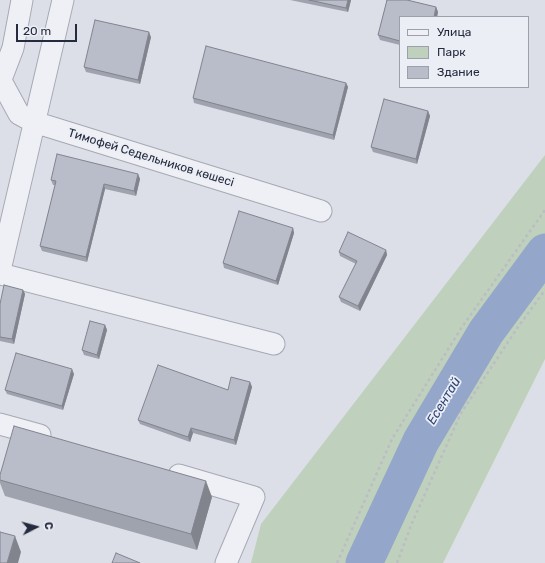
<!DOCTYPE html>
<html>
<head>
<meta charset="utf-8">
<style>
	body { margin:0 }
	#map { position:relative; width:545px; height:563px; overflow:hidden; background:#dcdfe7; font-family:Rubik,sans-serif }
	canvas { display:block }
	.legend { position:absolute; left:399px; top:16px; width:130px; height:72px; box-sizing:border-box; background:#ebeef5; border:1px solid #9ca0ac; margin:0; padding:5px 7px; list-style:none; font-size:12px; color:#252b3e }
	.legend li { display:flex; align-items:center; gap:8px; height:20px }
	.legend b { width:20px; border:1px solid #9ca0ac }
	.north { position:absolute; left:16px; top:507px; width:40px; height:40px; -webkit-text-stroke:3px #ebeef5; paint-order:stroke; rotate:84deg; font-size:11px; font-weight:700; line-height:16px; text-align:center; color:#252b3e }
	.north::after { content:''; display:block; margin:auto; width:14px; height:18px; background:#252b3e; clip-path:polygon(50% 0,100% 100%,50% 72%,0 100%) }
	.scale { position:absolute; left:16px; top:24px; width:61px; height:18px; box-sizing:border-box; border:2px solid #252b3e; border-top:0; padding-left:5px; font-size:12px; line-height:14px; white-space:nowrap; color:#252b3e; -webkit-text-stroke:3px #ebeef5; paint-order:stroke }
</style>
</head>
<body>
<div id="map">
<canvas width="545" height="563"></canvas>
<ul class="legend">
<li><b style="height:5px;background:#eff0f5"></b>Улица</li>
<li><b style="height:11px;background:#bfd1bc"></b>Парк</li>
<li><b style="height:11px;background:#b9bdca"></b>Здание</li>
</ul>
<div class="north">С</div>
<div class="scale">20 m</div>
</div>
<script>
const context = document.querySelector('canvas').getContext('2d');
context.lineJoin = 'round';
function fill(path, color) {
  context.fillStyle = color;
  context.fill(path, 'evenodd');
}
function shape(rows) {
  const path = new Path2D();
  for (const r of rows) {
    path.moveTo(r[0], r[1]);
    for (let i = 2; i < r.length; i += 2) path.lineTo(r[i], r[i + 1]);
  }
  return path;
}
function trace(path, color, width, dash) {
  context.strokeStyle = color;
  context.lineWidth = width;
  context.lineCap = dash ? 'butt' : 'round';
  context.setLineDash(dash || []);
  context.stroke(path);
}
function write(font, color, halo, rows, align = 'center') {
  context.font = font + ' Rubik,sans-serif';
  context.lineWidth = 3.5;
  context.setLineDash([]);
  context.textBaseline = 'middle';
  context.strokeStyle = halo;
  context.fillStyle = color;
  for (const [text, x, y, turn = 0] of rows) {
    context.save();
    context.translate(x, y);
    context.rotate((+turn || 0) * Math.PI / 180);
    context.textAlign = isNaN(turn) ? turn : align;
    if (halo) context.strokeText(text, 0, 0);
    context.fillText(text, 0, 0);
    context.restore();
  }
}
fill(shape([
	[545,155,545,359,443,563,251,563,261,524]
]), '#bfd1bc');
trace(shape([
	[364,563,421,441,486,332,545,252]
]), '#94a7ca', 37);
const minor = shape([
	[0,79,19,114,34,122,321,211],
	[0,82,13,48,22,0],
	[0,270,63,0],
	[0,274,274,344],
	[0,424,40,435],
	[179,475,254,497,226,563]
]);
trace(minor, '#a5a9b4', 23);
trace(shape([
	[337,563,392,439,462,327,545,210],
	[397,563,412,523,461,413,518,327,545,290]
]), '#babdc5', 2.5, [3, 3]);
trace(minor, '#eff0f5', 21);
fill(shape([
	[290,0,351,0,348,12],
	[387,0,407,0,436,7,438,12,437,17,400,17,400,45,380,40,378,35],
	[151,37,140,84,86,72,84,67],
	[346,83,348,87,334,140,194,103,193,98],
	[428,111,430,116,417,164,373,152,371,147],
	[138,174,140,179,136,196,105,189,87,262,42,251,40,246,55,185,53,185,51,180],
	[293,228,294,233,278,285,224,268,223,263],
	[386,250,387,255,360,311,341,302,339,297,356,264,340,256,339,252],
	[23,290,25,294,14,344,0,341,0,304],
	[105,325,107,330,99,359,84,355,82,350],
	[74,374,63,410,7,394,5,390],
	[250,382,252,387,236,445,193,433,190,442,140,424,138,420],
	[0,475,212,497,197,550,5,496,0,483]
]), '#9fa3ae');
fill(shape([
	[348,0,351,0,348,12,346,8],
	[436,7,438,12,437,17,434,17],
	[149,32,151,37,140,84,138,80],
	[346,83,348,87,334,140,333,135],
	[428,111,430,116,417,164,416,159],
	[138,174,140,179,136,196,134,191],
	[104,184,105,189,87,262,86,257],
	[293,228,294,233,278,285,276,281],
	[386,250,387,255,360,311,358,306],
	[23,290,25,294,14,344,12,339],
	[105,325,107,330,99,359,97,355],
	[72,369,74,374,63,410,62,406],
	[250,382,252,387,236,445,234,440],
	[191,428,193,433,190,442,188,437],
	[206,481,212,497,197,550,191,534],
	[15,536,21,552,18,563,7,563]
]), '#82848d');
const building = shape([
	[309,0,348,0,346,8,309,0],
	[387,0,407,0,436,7,434,17,400,17,400,41,378,35,387,0],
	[95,20,149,32,138,80,84,67,95,20],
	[206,46,346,83,333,135,193,98,206,46],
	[384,99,428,111,416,159,371,147,384,99],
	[57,154,138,174,134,191,104,184,86,257,40,246,56,181,51,180,57,154],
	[239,211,293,228,276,281,223,263,239,211],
	[348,232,386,250,358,306,339,297,357,261,339,252,348,232],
	[4,285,23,290,12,339,0,337,0,304,4,285],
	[90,321,105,325,97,355,82,350,90,321],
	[16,353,72,369,62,406,5,390,16,353],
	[158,365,228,390,231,377,250,382,234,440,191,428,188,437,138,420,158,365],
	[14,426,206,481,191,534,0,480,0,475,14,426],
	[0,532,15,536,7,563,0,563,0,532],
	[116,553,140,563,112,563,116,553]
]);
fill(building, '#b9bdca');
trace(building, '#82848d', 1);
write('12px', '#252b3e', '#ebeef5', [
	["Тимофей Седельников көшесі",151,158,17]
]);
write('italic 13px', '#2d4474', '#ebeef5', [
	["Есентай",444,401,-59]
]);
</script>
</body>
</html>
